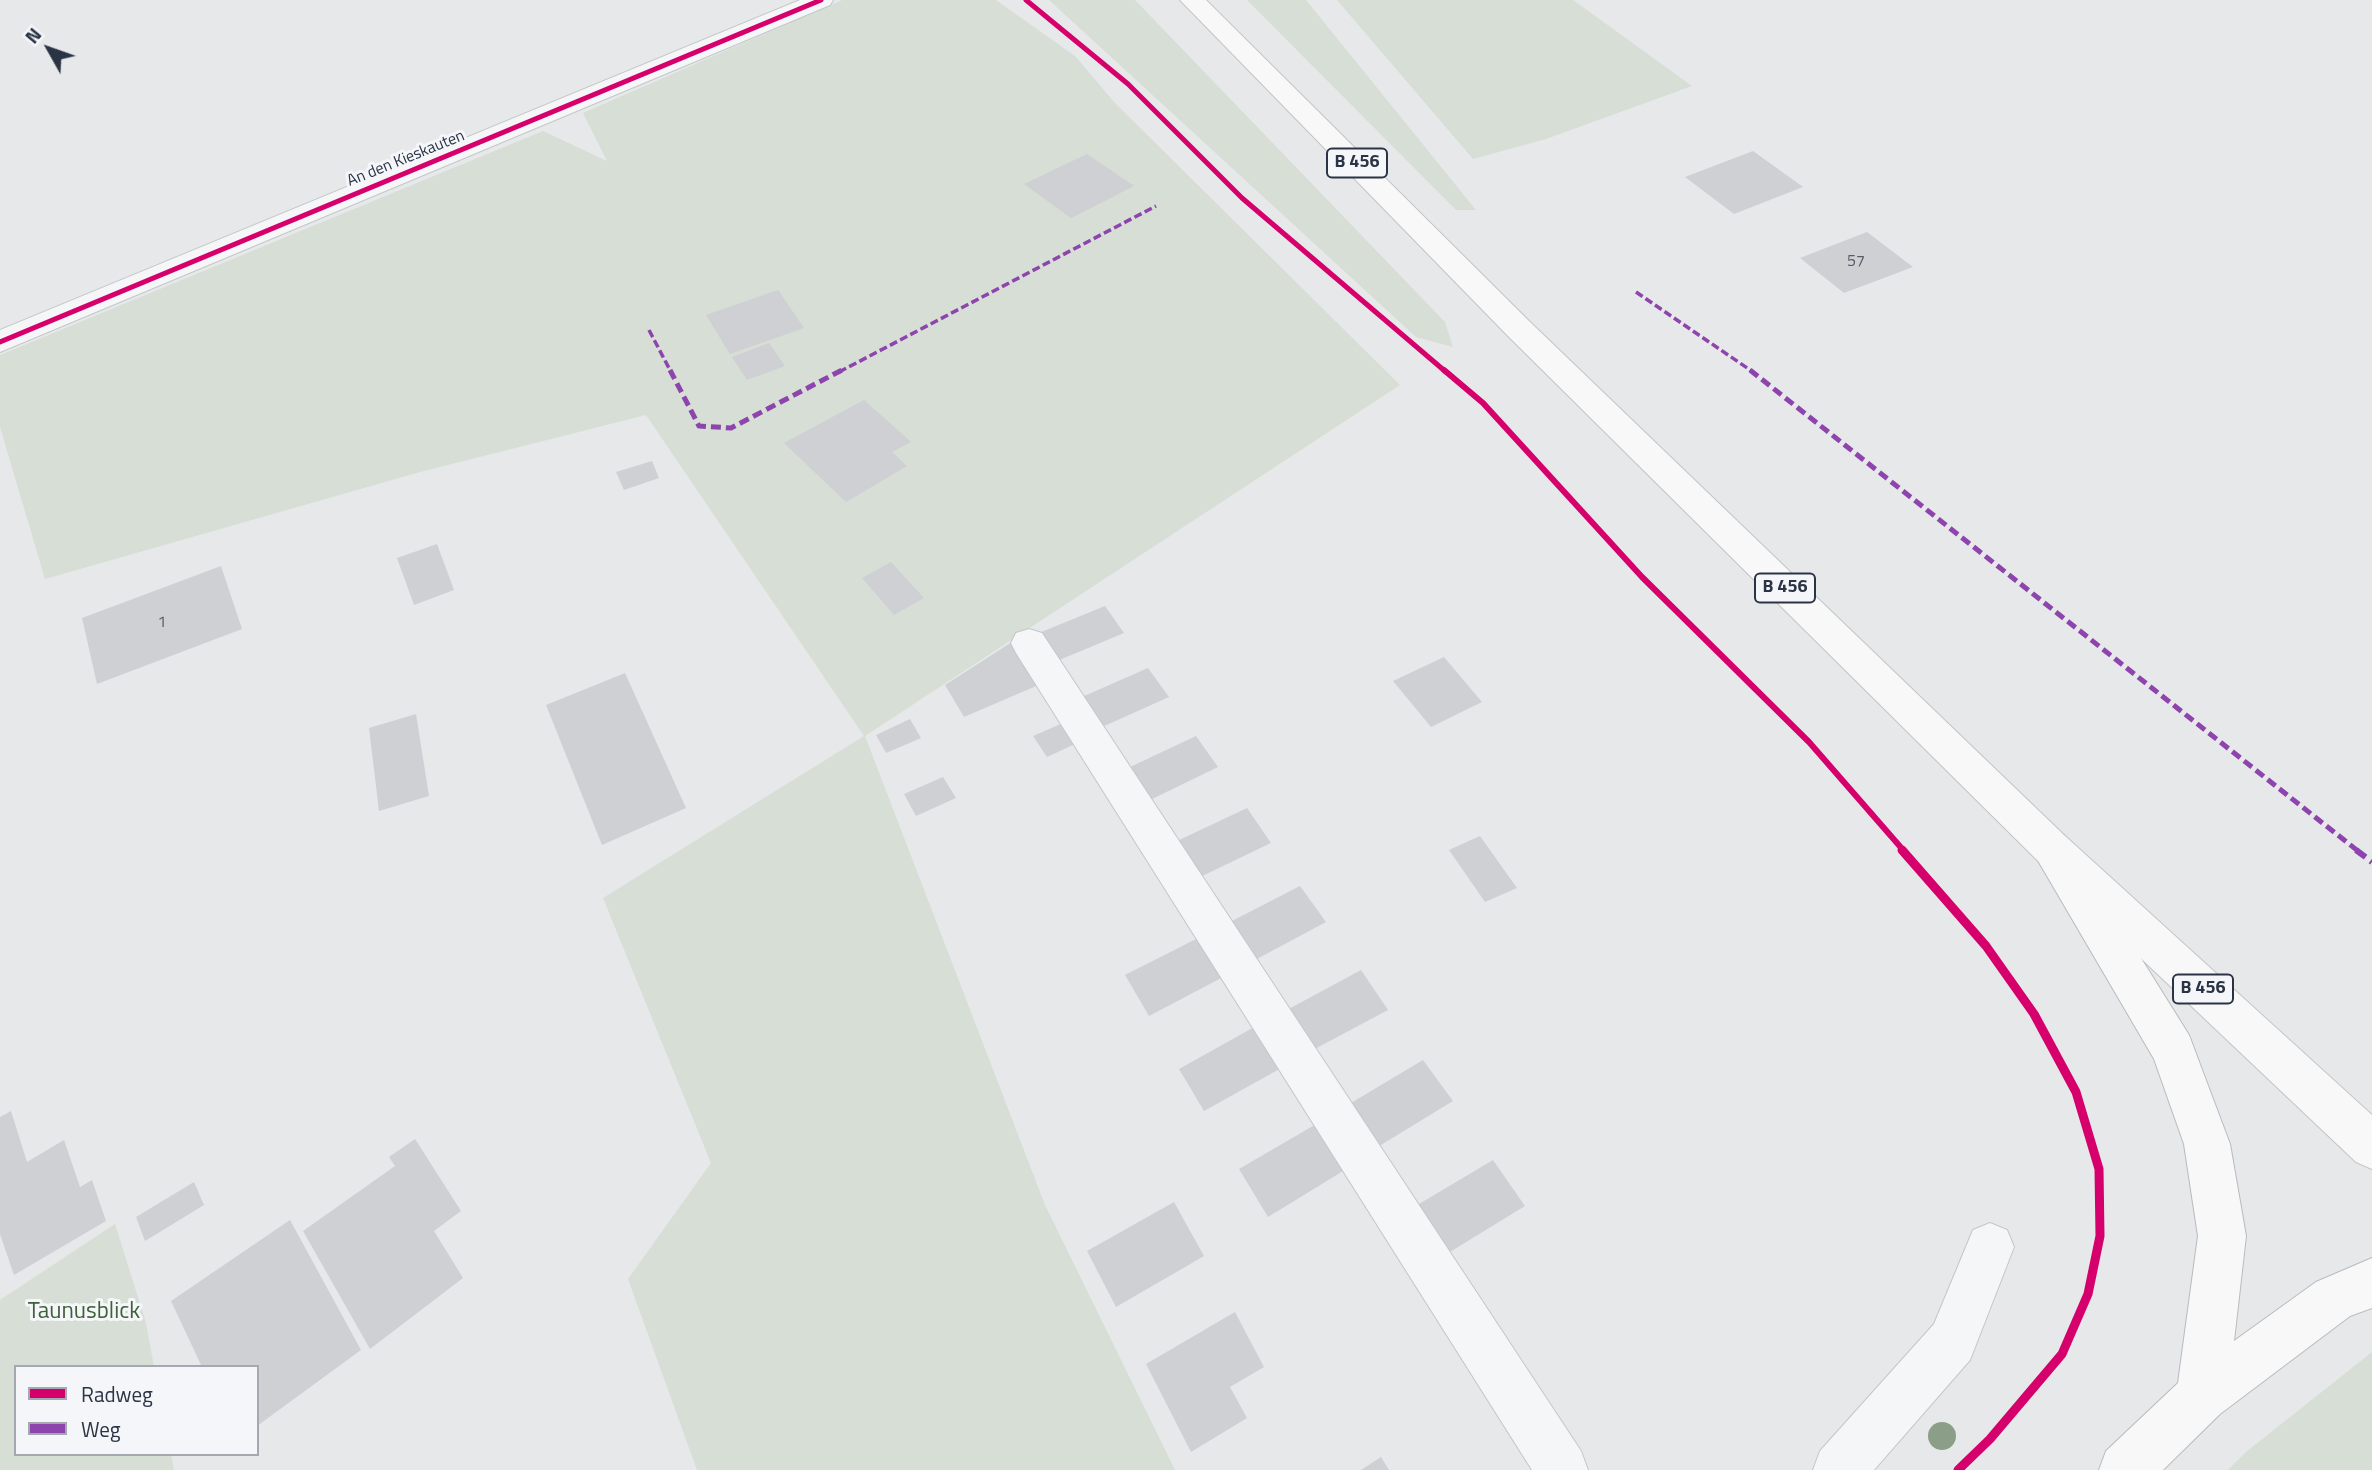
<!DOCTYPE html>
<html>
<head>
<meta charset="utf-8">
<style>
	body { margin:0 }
	#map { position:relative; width:2372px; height:1470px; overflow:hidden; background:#e6e8ea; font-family:"Titillium Web",sans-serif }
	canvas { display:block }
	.legend { position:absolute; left:14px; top:1365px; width:245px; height:91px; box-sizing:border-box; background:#f4f6f9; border:2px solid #a4a8b1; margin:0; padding:9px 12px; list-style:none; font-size:21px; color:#2b3445 }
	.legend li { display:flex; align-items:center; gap:14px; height:35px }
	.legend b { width:35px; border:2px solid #a4a8b1 }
	.north { position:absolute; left:14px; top:14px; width:70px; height:70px; -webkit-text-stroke:5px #f4f6f9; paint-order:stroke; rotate:310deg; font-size:19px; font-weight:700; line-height:28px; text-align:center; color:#2b3445 }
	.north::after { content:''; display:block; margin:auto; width:24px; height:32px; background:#2b3445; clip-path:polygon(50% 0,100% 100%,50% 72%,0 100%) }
</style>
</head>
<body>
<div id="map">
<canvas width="2372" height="1470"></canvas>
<ul class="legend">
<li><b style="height:9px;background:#d6006c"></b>Radweg</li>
<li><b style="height:9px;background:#8e44ad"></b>Weg</li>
</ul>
<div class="north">N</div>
</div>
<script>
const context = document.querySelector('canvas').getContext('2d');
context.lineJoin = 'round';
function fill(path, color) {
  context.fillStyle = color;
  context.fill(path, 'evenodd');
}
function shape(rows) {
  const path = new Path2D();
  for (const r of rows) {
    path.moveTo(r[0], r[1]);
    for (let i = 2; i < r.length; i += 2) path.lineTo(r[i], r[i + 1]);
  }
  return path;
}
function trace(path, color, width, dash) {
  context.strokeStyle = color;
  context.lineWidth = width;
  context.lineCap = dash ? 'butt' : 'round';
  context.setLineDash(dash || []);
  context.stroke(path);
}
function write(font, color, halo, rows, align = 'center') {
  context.font = font + ' "Titillium Web",sans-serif';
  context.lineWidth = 6;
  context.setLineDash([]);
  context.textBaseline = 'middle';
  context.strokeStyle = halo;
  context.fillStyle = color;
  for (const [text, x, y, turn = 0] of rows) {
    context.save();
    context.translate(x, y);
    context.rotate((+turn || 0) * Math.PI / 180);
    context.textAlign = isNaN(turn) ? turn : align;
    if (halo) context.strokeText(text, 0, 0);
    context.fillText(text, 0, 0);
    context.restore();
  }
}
fill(shape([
	[842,0,996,0,1075,56,1115,103,1400,385,865,736,1045,1205,1175,1470,697,1470,628,1279,711,1163,603,898,864,736,646,415,420,472,45,579,0,427,0,355,543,131,607,161,583,113],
	[1049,0,1135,0,1445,322,1453,347,1416,337],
	[1247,0,1306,0,1476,210,1456,210],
	[1337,0,1573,0,1692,86,1546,139,1473,159],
	[115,1224,146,1323,154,1367,16,1367,16,1454,171,1454,174,1470,0,1470,0,1300],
	[2372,1352,2372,1470,2228,1470,2246,1452]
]), '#d6ded6');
fill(shape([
	[1753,151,1803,187,1734,214,1685,177],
	[1087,154,1134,186,1071,218,1024,184],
	[1867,232,1913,267,1844,293,1800,258],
	[778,290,804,328,730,354,706,315],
	[769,343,785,366,747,380,732,357],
	[864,400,911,442,892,452,907,466,846,502,784,443],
	[652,461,659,478,624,490,616,472],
	[437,544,454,590,414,605,397,558],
	[891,562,924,598,894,615,862,578],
	[221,566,242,629,97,684,82,618],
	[1105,606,1124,633,1057,661,1039,633],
	[1015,640,1041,684,964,717,945,685],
	[1444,657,1482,702,1431,727,1393,681],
	[1148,668,1169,697,1102,727,1082,697],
	[625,673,686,808,602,845,546,705],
	[416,714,429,796,379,811,369,728],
	[910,719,921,738,886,753,876,735],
	[1063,723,1077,743,1047,757,1033,736],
	[1196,736,1218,767,1150,800,1128,768],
	[943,777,956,798,916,816,904,794],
	[1247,808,1271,843,1198,878,1175,842],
	[1480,836,1517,888,1485,902,1449,850],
	[1300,886,1326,922,1253,961,1228,923],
	[1200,937,1225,976,1149,1016,1125,975],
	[1361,970,1388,1010,1311,1051,1285,1011],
	[1256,1026,1283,1067,1204,1111,1179,1069],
	[1423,1060,1453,1101,1376,1148,1346,1106],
	[11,1111,27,1162,64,1140,80,1187,92,1180,106,1221,14,1275,0,1234,0,1117],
	[1318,1123,1348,1168,1268,1217,1239,1169],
	[415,1139,461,1211,434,1231,463,1278,370,1349,303,1231,395,1166,389,1157],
	[1493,1160,1525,1206,1445,1255,1414,1207],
	[194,1182,204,1205,145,1241,136,1217],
	[1174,1202,1204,1256,1116,1307,1087,1251],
	[290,1220,361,1350,257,1426,257,1367,202,1367,171,1301],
	[1235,1312,1264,1367,1230,1387,1247,1418,1191,1452,1146,1364],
	[1381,1457,1389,1470,1361,1470]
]), '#ced0d3');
const minor = shape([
	[800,0,833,0,830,5,0,352,0,330,800,0],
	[1029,629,1042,633,1581,1451,1588,1470,1532,1470,1016,653,1011,643,1016,633,1029,629],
	[1990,1223,2007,1230,2014,1247,1970,1360,1874,1470,1813,1470,1820,1451,1934,1324,1973,1230,1990,1223]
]);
const major = shape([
	[1180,0,1206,0,1530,322,2064,835,2372,1115,2372,1169,2356,1162,2036,859,1508,336,1180,0]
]);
const highway = shape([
	[2050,830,2064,835,2189,1035,2230,1144,2246,1236,2234,1341,2316,1282,2372,1258,2372,1308,2350,1316,2220,1414,2163,1470,2099,1470,2106,1451,2178,1383,2198,1236,2184,1144,2154,1059,2030,847,2036,835,2050,830],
	[2357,1109,2372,1115,2372,1163,2341,1147,2334,1131,2341,1115,2357,1109]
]);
trace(minor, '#c4c6c8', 2);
trace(major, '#c2c5c8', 2);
trace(highway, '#b8bbbf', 2);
fill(minor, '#f5f6f7');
fill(major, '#f8f8f8');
fill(highway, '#f8f8f8');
trace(shape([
	[1636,292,1753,372],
	[649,330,671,372],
	[839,372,1156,206]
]), '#8e44ad', 3.5, [8, 3.5]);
trace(shape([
	[670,370,699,426,731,428,842,370],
	[1750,370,2358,851]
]), '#8e44ad', 5, [10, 5]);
trace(shape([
	[2356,850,2372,862]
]), '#8e44ad', 6, [12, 6]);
trace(shape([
	[1026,0,1128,84,1242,198,1446,372],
	[0,342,821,0]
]), '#d6006c', 5);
trace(shape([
	[1444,370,1483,403,1642,577,1809,742,1904,851]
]), '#d6006c', 6);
trace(shape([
	[1902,850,1986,946,2034,1014,2076,1092,2099,1169,2100,1236,2088,1294,2062,1354,1990,1439,1958,1470]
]), '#d6006c', 9);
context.fillStyle = '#8a9e88';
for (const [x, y] of [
	[1942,1436]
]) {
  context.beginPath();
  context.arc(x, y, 14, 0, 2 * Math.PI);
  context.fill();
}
write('16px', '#2b3445', '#f4f6f9', [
	["An den Kieskauten",406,159,-22]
]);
write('16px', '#545c69', null, [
	["57",1856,262],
	["1",162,623]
]);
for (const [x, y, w] of [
	[1357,163,60],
	[1785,588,60],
	[2203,989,60]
]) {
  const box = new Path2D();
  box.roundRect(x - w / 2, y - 14.5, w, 29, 5);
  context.fillStyle = '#f4f6f9';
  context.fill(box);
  trace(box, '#2b3445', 2);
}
write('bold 18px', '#2b3445', null, [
	["B 456",1357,163],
	["B 456",1785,588],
	["B 456",2203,989]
]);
write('23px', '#3f6138', '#f4f6f9', [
	["Taunusblick",84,1312]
]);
</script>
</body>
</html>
